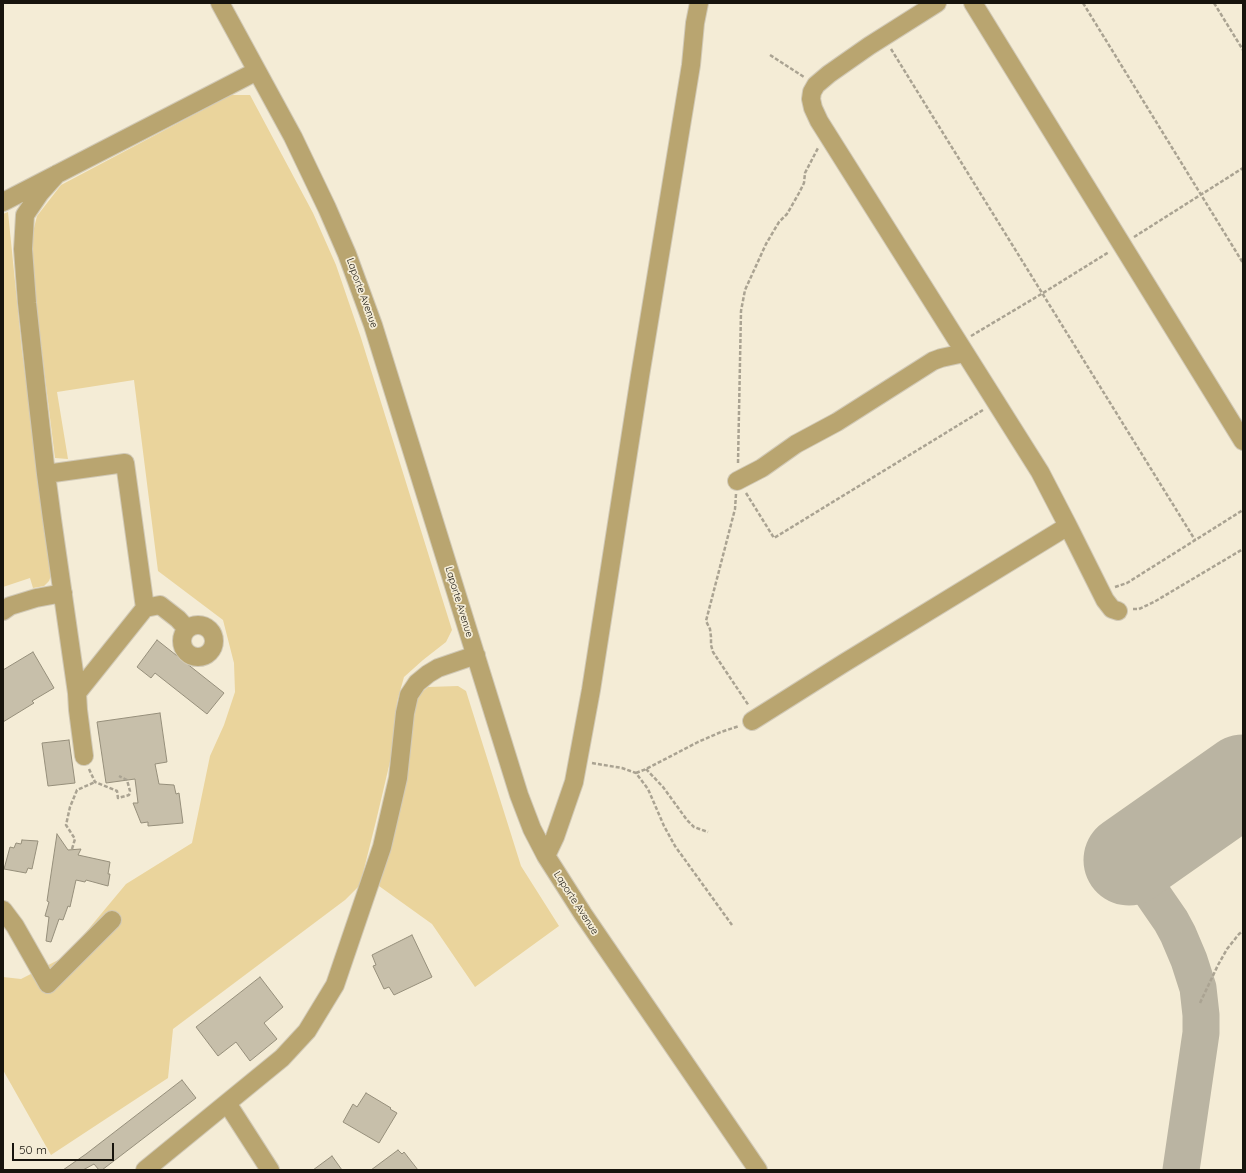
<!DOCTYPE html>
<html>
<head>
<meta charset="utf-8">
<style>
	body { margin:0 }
	#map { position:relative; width:1246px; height:1173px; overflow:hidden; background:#f4ecd6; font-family:Quicksand,sans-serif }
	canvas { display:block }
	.frame { position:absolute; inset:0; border:4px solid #17140d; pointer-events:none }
	.scale { position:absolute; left:12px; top:1143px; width:102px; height:18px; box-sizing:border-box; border:2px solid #17140d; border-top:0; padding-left:5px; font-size:12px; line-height:14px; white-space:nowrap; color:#17140d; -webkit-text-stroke:3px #f4ecd6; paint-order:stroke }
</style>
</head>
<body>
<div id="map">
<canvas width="1246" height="1173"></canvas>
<div class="frame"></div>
<div class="scale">50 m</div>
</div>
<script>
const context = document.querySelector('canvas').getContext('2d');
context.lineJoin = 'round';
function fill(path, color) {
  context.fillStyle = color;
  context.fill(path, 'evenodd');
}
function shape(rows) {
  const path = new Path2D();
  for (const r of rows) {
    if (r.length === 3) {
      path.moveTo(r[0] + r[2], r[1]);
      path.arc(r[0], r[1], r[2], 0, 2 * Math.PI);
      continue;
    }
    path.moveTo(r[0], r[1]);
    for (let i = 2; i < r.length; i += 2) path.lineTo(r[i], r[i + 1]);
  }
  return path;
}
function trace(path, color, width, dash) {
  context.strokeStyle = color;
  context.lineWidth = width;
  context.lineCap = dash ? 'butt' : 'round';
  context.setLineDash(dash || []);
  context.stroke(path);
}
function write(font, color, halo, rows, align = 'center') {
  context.font = font + ' Quicksand,sans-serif';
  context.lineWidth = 3.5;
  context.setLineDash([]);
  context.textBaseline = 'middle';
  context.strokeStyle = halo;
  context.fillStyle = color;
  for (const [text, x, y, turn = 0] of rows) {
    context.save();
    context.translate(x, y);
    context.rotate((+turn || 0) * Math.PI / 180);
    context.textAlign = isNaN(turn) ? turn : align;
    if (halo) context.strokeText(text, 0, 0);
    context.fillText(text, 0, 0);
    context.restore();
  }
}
fill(shape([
	[231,95,250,95,313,213,336,265,361,338,452,630,446,642,423,660,404,677,397,702,393,749,376,821,360,885,345,900,173,1029,168,1078,51,1155,3,1070,3,977,21,979,66,956,126,884,192,843,210,756,224,725,235,692,234,663,223,620,158,571,134,380,57,392,68,459,55,458,29,248,37,216,61,185],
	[8,212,22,351,52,573,49,581,44,586,33,588,30,578,3,587,3,214],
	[458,686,466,691,521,866,559,926,475,987,432,924,379,886,403,798,416,697,428,687]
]), '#ead49c');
trace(shape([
	[1129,860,1171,921,1178,934,1189,960,1198,988,1201,1015,1201,1033,1181,1170]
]), '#bab4a2', 37);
trace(shape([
	[1129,860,1243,780]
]), '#bab4a2', 91);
const building = shape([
	[157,640,224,693,207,714,155,673,151,678,137,667,157,640],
	[33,652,54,688,32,701,34,703,3,722,3,670,33,652],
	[160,713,167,762,155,764,159,784,174,785,176,794,179,793,183,823,148,826,148,822,141,823,133,803,138,803,135,779,106,783,97,722,160,713],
	[69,740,75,783,48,786,42,743,69,740],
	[57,834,68,850,81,849,78,855,110,862,108,874,110,874,108,886,86,880,85,882,76,880,70,907,68,906,63,920,59,919,51,942,46,941,49,917,45,916,49,902,47,901,57,834],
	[22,840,38,841,32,869,28,868,26,873,4,869,10,847,14,848,16,843,21,844,22,840],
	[412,935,432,977,394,995,389,987,384,989,373,966,376,965,372,955,412,935],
	[260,977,283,1007,264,1023,277,1039,250,1061,236,1042,218,1056,196,1027,260,977],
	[182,1080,196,1098,102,1170,99,1170,94,1164,83,1170,63,1170,86,1154,182,1080],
	[366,1093,391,1108,390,1109,397,1113,379,1143,343,1122,353,1104,357,1107,366,1093],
	[398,1150,402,1154,404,1152,418,1170,371,1170,398,1150],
	[332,1156,342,1170,313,1170,332,1156]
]);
fill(building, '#c7bfaa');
trace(building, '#968f7b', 1);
const minor = shape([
	[220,3,293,137,327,208,347,254,373,325,519,795,532,829,546,856,583,914,758,1170],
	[973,3,1243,441],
	[3,202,257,71],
	[46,474,125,463,145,608,77,693,52,519,46,474,37,395,27,303,23,249,25,215,40,193,57,174],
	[737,481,762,468,796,444,837,422,933,361,941,358,964,353],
	[1068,526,1105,600,1112,609,1118,611],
	[145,608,160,605,178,619,187,629],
	[3,611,10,606,36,598,63,593],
	[198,641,16],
	[77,693,78,710,84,756],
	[752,721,844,663,1068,526,1040,472,819,121,813,108,811,99,812,92,816,85,829,74,869,46,937,3],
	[546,856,555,837,574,782,591,690,640,376,691,65,695,23,699,3],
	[3,910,15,926,48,984,112,920],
	[227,1103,270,1170],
	[145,1170,282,1058,307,1031,335,985,382,847,398,778,405,713,409,695,417,683,428,674,438,668,476,655]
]);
trace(minor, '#d1c9b6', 20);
trace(shape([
	[1083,3,1243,263],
	[1214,3,1243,50],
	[891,49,1195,540],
	[770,55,804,77],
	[1134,237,1243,168],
	[971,336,1043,293,1109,252],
	[738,463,741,311,745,290,766,244,779,222,787,214,799,193,804,183,805,173,818,148],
	[746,493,774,538,983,410],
	[736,494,735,509,706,621,710,629,711,637,711,645,713,652,749,706],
	[1115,587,1127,583,1243,510],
	[1133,609,1139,609,1154,602,1243,549],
	[592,763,622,768,636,773,648,789,664,826,675,846,732,925],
	[89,769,95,782,117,791,118,798,129,795,130,791,127,780,119,776],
	[646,769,663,787,687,820,694,827,708,832],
	[636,773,646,769,698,742,721,732,739,726],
	[72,849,75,839,66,825,70,807,77,790,95,782],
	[1200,1003,1218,965,1227,949,1239,934,1243,931]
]), '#aaa392', 2.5, [4, 2]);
trace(minor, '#b9a570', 18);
write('10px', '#17140d', '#f4ecd6', [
	["Laporte Avenue",362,293,70],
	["Laporte Avenue",459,602,73],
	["Laporte Avenue",576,903,57]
]);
</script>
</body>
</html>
